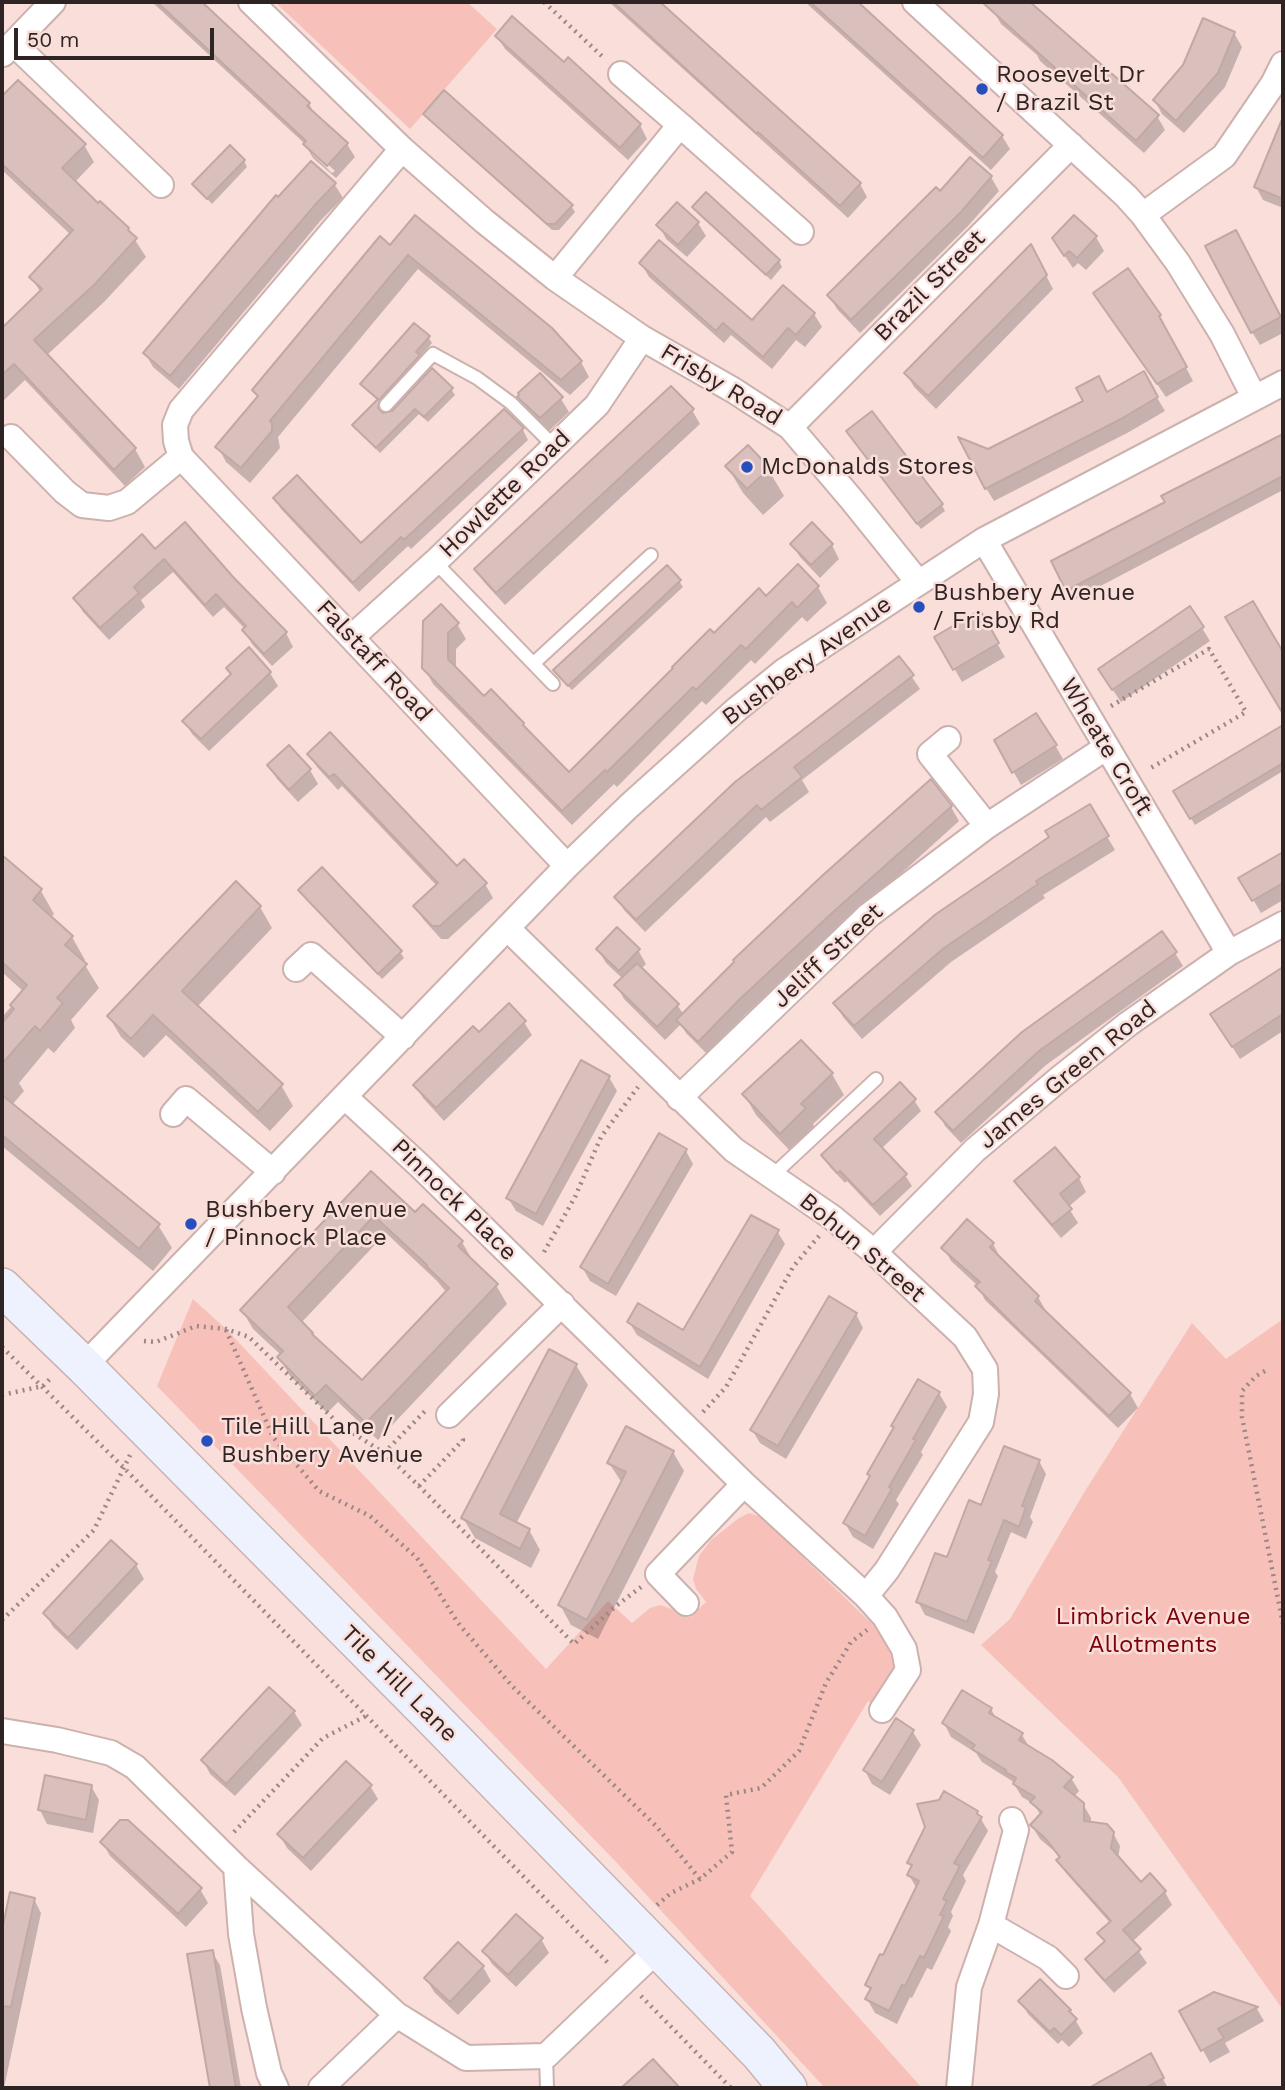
<!DOCTYPE html>
<html>
<head>
<meta charset="utf-8">
<style>
	body { margin:0 }
	#map { position:relative; width:1285px; height:2090px; overflow:hidden; background:#f9deda; font-family:"Work Sans",sans-serif }
	canvas { display:block }
	.frame { position:absolute; inset:0; border:4px solid #2e2423; pointer-events:none }
	.scale { position:absolute; left:14px; top:28px; width:200px; height:32px; box-sizing:border-box; border:4px solid #2e2423; border-top:0; padding-left:9px; font-size:21px; line-height:24px; white-space:nowrap; color:#2e2423; -webkit-text-stroke:5px #f9deda; paint-order:stroke }
</style>
</head>
<body>
<div id="map">
<canvas width="1285" height="2090"></canvas>
<div class="frame"></div>
<div class="scale">50 m</div>
</div>
<script>
const context = document.querySelector('canvas').getContext('2d');
context.lineJoin = 'round';
function fill(path, color) {
  context.fillStyle = color;
  context.fill(path, 'evenodd');
}
function shape(rows) {
  const path = new Path2D();
  for (const r of rows) {
    path.moveTo(r[0], r[1]);
    for (let i = 2; i < r.length; i += 2) path.lineTo(r[i], r[i + 1]);
  }
  return path;
}
function trace(path, color, width, dash) {
  context.strokeStyle = color;
  context.lineWidth = width;
  context.lineCap = dash ? 'butt' : 'round';
  context.setLineDash(dash || []);
  context.stroke(path);
}
function write(font, color, halo, rows, align = 'center') {
  context.font = font + ' "Work Sans",sans-serif';
  context.lineWidth = 5;
  context.setLineDash([]);
  context.textBaseline = 'middle';
  context.strokeStyle = halo;
  context.fillStyle = color;
  for (const [text, x, y, turn = 0] of rows) {
    context.save();
    context.translate(x, y);
    context.rotate((+turn || 0) * Math.PI / 180);
    context.textAlign = isNaN(turn) ? turn : align;
    if (halo) context.strokeText(text, 0, 0);
    context.fillText(text, 0, 0);
    context.restore();
  }
}
fill(shape([
	[275,2,467,2,497,29,410,129],
	[193,1299,226,1329,546,1669,608,1601,632,1623,650,1608,660,1605,675,1610,684,1617,690,1617,706,1602,696,1589,693,1579,699,1556,711,1540,739,1518,749,1513,761,1517,894,1645,901,1666,878,1707,868,1701,750,1896,922,2088,825,2088,616,1862,157,1386],
	[1283,1319,1283,2010,1118,1777,981,1645,1010,1619,1085,1491,1192,1323,1226,1359]
]), '#f7c1ba');
fill(shape([
	[152,2,199,2,309,104,316,116,347,144,355,157,336,178,313,158,305,144],
	[309,147,335,171,332,173,313,155],
	[609,2,657,2,860,184,867,197,848,218],
	[805,2,854,2,1002,136,1010,149,991,170],
	[1001,2,1028,2,1157,116,1165,130,1144,153,1040,61,1037,55,1001,24,993,10],
	[1234,33,1242,47,1225,87,1184,133,1162,114,1155,101],
	[497,36,640,125,647,139,628,160,505,49],
	[18,82,84,145,94,162,75,182,128,229,146,257,104,302,46,356,135,449,145,467,125,486,25,380,2,402,2,330,41,293,31,277,71,235,2,170,2,100],
	[425,114,571,206,575,212,559,230,552,230,429,120],
	[1283,132,1283,208,1263,200,1256,187],
	[970,159,991,177,999,191,968,226,860,333,837,309,829,295,940,193],
	[244,161,247,167,212,204,194,185],
	[311,164,335,185,343,198,322,219,179,389,153,367,145,353],
	[695,208,779,261,782,267,771,280,698,214],
	[415,217,581,362,589,377,570,395,418,269,278,437,280,448,250,483,226,462,218,447,258,398,254,391,390,247],
	[1074,217,1096,237,1104,251,1086,270,1078,263,1073,268,1062,252],
	[698,223,706,236,687,257,666,239,659,225],
	[1243,245,1283,323,1283,333,1260,345,1252,332],
	[1038,260,1053,289,936,409,914,387,906,373],
	[641,263,753,322,814,314,822,327,805,347,796,340,772,369,731,335,724,343,649,277],
	[1095,294,1159,316,1193,381,1166,397],
	[428,337,432,343,419,358,422,363,382,406,381,413,383,415,451,389,455,395,428,422,419,414,380,453,358,431,355,425,378,401,366,390,362,384],
	[1143,374,1165,411,1129,432,994,501,986,488,988,451,1107,394],
	[540,375,561,399,569,412,549,431,527,411,520,397],
	[692,410,700,424,505,605,484,582,476,569],
	[504,411,523,430,528,440,411,549,408,546,359,592,281,509,275,499,361,545],
	[1283,435,1283,490,1074,600,1068,590,1167,502,1164,496],
	[851,437,942,505,945,511,921,529],
	[727,466,768,469,784,496,763,515,743,493],
	[792,544,832,545,839,559,820,578,800,557],
	[155,551,233,579,286,633,293,647,272,666,252,644,244,630,245,629,224,607,213,617,173,572,141,600,145,607,109,640,83,612,75,598],
	[798,567,818,587,827,603,807,622,802,617,755,664,751,660,706,705,702,701,617,787,614,784,572,825,433,684,424,667,425,622,457,624,466,639,456,649,456,670,484,699,523,725,526,731,569,774,714,635,766,598],
	[679,581,683,587,572,690,559,677,555,671],
	[979,612,1005,657,962,682,936,637],
	[1202,628,1210,641,1121,702,1108,683],
	[248,650,270,673,278,686,209,751,192,734,184,721,232,675],
	[899,658,920,689,802,780,809,792,770,822,766,817,645,932,624,910,617,897],
	[1271,734,1283,754,1283,771,1195,825,1175,792],
	[996,741,1055,745,1063,759,1021,785],
	[289,747,310,770,318,784,298,802,277,779,269,766],
	[309,754,457,868,485,884,493,898,448,939,441,939,423,919,416,906,437,886,342,786,338,790,317,767],
	[931,782,951,807,959,821,747,1013,707,1054,686,1033,681,1024,665,1040,624,999,617,986,623,979,606,963,598,950,638,950,646,964,641,969,678,1006,684,1015,736,962],
	[1089,806,1115,850,1043,895,1045,898,951,962,862,1039,843,1017,835,1003],
	[1283,854,1283,900,1261,913,1241,879],
	[2,857,41,891,54,914,50,918,72,937,85,960,83,962,99,988,71,1020,75,1028,54,1053,48,1048,19,1083,24,1091,12,1105,158,1225,172,1248,153,1271,2,1146,2,1017,24,992,2,972],
	[236,884,260,907,272,928,197,1007,281,1085,293,1106,270,1131,166,1035,144,1058,121,1037,109,1017],
	[300,890,400,952,404,958,382,979,304,896],
	[1175,953,1183,966,1046,1065,961,1143,945,1126,938,1112],
	[1283,969,1283,1031,1240,1059,1212,1015],
	[524,1022,532,1035,444,1121,423,1098,415,1085,479,1034],
	[832,1074,844,1095,813,1124,816,1130,792,1153,756,1115,744,1094],
	[609,1077,617,1091,543,1226,516,1211,508,1198],
	[914,1100,921,1111,881,1149,905,1175,912,1186,880,1216,847,1181,845,1183,830,1167,823,1156],
	[1055,1149,1079,1178,1086,1192,1068,1207,1078,1223,1061,1238,1024,1194,1017,1181],
	[686,1151,693,1164,616,1296,590,1281,582,1267],
	[371,1174,415,1215,423,1206,462,1242,473,1261,496,1285,507,1304,378,1440,338,1402,327,1413,290,1376,279,1357,281,1355,253,1329,242,1310],
	[386,1233,437,1281,447,1293,362,1382,315,1338,301,1323],
	[777,1231,785,1244,708,1379,637,1335,629,1322,684,1332],
	[993,1244,1000,1257,999,1259,1038,1297,1046,1311,1044,1312,1130,1394,1138,1408,1118,1428,985,1300,978,1286,951,1261,944,1248],
	[856,1314,863,1328,786,1459,760,1443,752,1430],
	[576,1365,588,1385,516,1524,529,1530,540,1550,531,1568,475,1538,463,1518],
	[939,1393,947,1407,921,1452,923,1455,896,1500,899,1504,873,1549,853,1537,845,1523,871,1478,869,1474,895,1429,893,1426],
	[673,1452,684,1471,598,1639,571,1625,560,1605,622,1483,609,1463],
	[1039,1461,1046,1474,1030,1517,1033,1522,1026,1539,1011,1532,995,1572,998,1576,974,1634,925,1615,918,1602,982,1507],
	[111,1543,136,1565,144,1579,77,1650,53,1627,45,1613],
	[991,1709,997,1720,1022,1735,1030,1748,1071,1778,1079,1791,1074,1797,1083,1804,1091,1818,1091,1824,1113,1833,1120,1846,1118,1859,1141,1884,1150,1876,1165,1892,1172,1905,1132,1942,1147,1963,1114,1993,1095,1972,1087,1959,1105,1943,1100,1933,1111,1924,1066,1873,1058,1860,1060,1859,1054,1851,1040,1839,1032,1826,1041,1816,1034,1804,1022,1797,1012,1781,982,1762,976,1753,951,1737,944,1723],
	[294,1712,302,1725,235,1796,210,1774,203,1760],
	[896,1721,913,1732,921,1745,890,1795,872,1784,865,1771],
	[91,1786,99,1800,93,1833,47,1824,40,1810],
	[370,1786,378,1799,311,1871,287,1848,279,1834],
	[977,1812,988,1831,963,1875,966,1881,951,1912,953,1916,948,1927,951,1931,932,1970,927,1968,912,1998,910,1997,897,2024,875,2013,867,1999,871,1992,867,1985,884,1958,917,1889,909,1875,912,1869,909,1863],
	[102,1842,200,1889,208,1903,186,1927,110,1856],
	[11,1894,34,1899,41,1913,4,2088,2,2088,2,1938],
	[541,1939,549,1953,516,1987,492,1964,484,1951],
	[458,1944,483,1967,491,1981,458,2015,434,1992,426,1978],
	[212,1952,220,1965,241,2088,212,2088,189,1956],
	[1040,1981,1070,2011,1083,2033,1069,2047,1062,2040,1058,2044,1028,2014,1020,2001],
	[1214,1994,1257,2009,1264,2021,1225,2043,1230,2052,1210,2063,1182,2012],
	[1150,2056,1168,2088,1100,2088,1097,2082,1114,2073,1116,2075]
]), '#0003');
const building = shape([
	[157,2,202,2,310,103,307,106,348,143,327,166,303,144,306,141,157,2],
	[613,2,660,2,861,183,840,206,758,132,757,134,613,2],
	[810,2,858,2,1003,135,983,158,810,2],
	[982,2,1030,2,1159,115,1136,141,982,2],
	[512,16,564,62,568,57,641,124,620,148,495,36,512,16],
	[1203,18,1235,32,1218,73,1176,121,1153,100,1183,65,1203,18],
	[18,80,86,144,62,168,98,203,100,201,129,228,128,230,137,238,95,284,34,340,136,448,114,470,14,364,2,375,2,328,42,289,29,277,73,230,2,164,2,96,18,80],
	[444,90,573,205,555,224,547,224,423,114,444,90],
	[1283,117,1283,199,1254,187,1283,117],
	[230,145,245,160,207,199,192,184,230,145],
	[970,157,992,176,961,212,851,320,827,295,936,187,940,191,970,157],
	[311,161,336,183,315,205,170,376,143,353,276,195,278,197,311,161],
	[706,192,780,260,766,275,692,207,706,192],
	[677,202,699,222,678,245,656,225,677,202],
	[415,215,552,328,582,361,561,380,408,255,270,421,272,423,272,431,241,468,215,447,258,396,252,390,380,236,390,245,415,215],
	[1074,215,1097,236,1077,258,1069,251,1064,256,1052,238,1074,215],
	[1236,230,1281,317,1251,333,1205,246,1236,230],
	[659,240,752,320,783,285,815,313,796,335,788,328,763,357,723,323,716,331,639,263,659,240],
	[1031,244,1047,275,928,396,904,373,1031,244],
	[1128,268,1161,315,1159,316,1187,367,1157,384,1093,293,1128,268],
	[414,323,430,336,416,352,420,355,380,399,378,408,383,413,392,411,432,368,453,388,424,417,415,409,376,448,352,425,378,399,360,384,414,323],
	[1144,371,1158,397,1121,419,985,489,958,437,988,449,1083,401,1076,388,1099,376,1107,392,1144,371],
	[540,373,563,397,540,418,517,397,519,395,518,393,540,373],
	[671,386,694,409,496,593,474,569,671,386],
	[504,409,524,428,404,540,401,537,353,583,273,498,297,475,361,543,504,409],
	[872,411,943,504,917,524,846,431,872,411],
	[1283,434,1283,476,1066,591,1051,561,1165,502,1161,496,1283,434],
	[748,445,770,468,747,489,725,466,748,445],
	[185,522,234,578,287,632,264,654,242,630,246,626,216,594,205,605,164,559,134,587,139,593,100,628,73,598,142,534,155,549,185,522],
	[812,522,833,544,811,565,790,544,812,522],
	[798,564,819,586,797,608,792,602,746,649,741,645,696,690,693,687,607,772,605,770,562,811,422,668,423,621,441,604,459,623,448,633,448,659,484,696,491,689,524,723,523,725,569,772,673,668,672,667,710,629,714,633,759,588,766,596,798,564],
	[667,565,681,580,568,686,553,670,667,565],
	[1253,601,1283,652,1283,714,1225,617,1253,601],
	[1190,606,1204,627,1112,690,1098,669,1190,606],
	[980,610,999,643,953,670,934,637,980,610],
	[249,647,271,672,201,739,182,721,231,674,226,668,249,647],
	[899,656,914,675,794,767,802,777,761,810,757,805,636,920,614,897,735,782,899,656],
	[1036,713,1057,745,1012,773,994,740,1036,713],
	[1283,725,1283,763,1190,819,1173,791,1283,725],
	[330,732,457,866,464,859,487,883,440,926,432,926,413,906,438,883,334,774,329,777,307,754,330,732],
	[289,745,311,769,289,790,267,765,289,745],
	[931,779,952,806,831,914,740,999,698,1042,676,1020,734,962,733,960,823,875,931,779],
	[1090,804,1109,836,1036,881,1038,884,944,948,854,1026,833,1003,936,914,1049,837,1045,831,1090,804],
	[1283,852,1283,883,1252,901,1238,878,1283,852],
	[2,855,42,889,33,900,73,936,65,945,87,964,57,998,63,1003,40,1031,35,1026,2,1064,2,1023,14,1009,10,1005,27,985,2,962,2,855],
	[322,867,402,951,378,974,298,890,322,867],
	[236,881,261,906,182,991,283,1084,258,1112,153,1015,131,1039,107,1016,236,881],
	[617,927,640,949,619,971,596,949,617,927],
	[1162,931,1177,952,1039,1051,953,1131,935,1112,1022,1032,1162,931],
	[637,963,679,1004,657,1027,614,985,637,963],
	[1283,967,1283,1014,1232,1047,1210,1014,1283,967],
	[509,1003,526,1021,436,1108,413,1085,473,1026,479,1032,509,1003],
	[801,1040,833,1073,801,1104,806,1108,780,1134,742,1094,801,1040],
	[581,1060,610,1076,536,1214,506,1198,581,1060],
	[900,1082,916,1099,874,1139,907,1174,873,1205,840,1171,837,1173,821,1155,900,1082],
	[2,1095,160,1224,139,1249,2,1135,2,1095],
	[659,1133,687,1149,608,1284,580,1267,659,1133],
	[1055,1147,1080,1177,1060,1194,1072,1209,1052,1225,1014,1181,1055,1147],
	[371,1171,415,1212,423,1204,463,1241,458,1246,498,1284,366,1423,326,1385,315,1396,277,1357,283,1351,240,1310,371,1171],
	[374,1216,427,1265,426,1266,449,1288,362,1380,312,1334,313,1333,288,1307,374,1216],
	[751,1215,779,1230,700,1367,627,1322,638,1303,683,1330,751,1215],
	[967,1219,994,1243,990,1247,1039,1296,1035,1301,1131,1393,1109,1416,1019,1330,975,1286,980,1282,941,1248,967,1219],
	[829,1296,857,1313,778,1446,750,1430,829,1296],
	[549,1349,577,1364,500,1514,530,1529,520,1549,461,1518,549,1349],
	[918,1379,940,1392,913,1439,916,1440,889,1487,892,1489,865,1536,843,1523,870,1476,867,1474,894,1427,891,1426,918,1379],
	[626,1426,674,1451,587,1620,558,1605,626,1472,607,1463,626,1426],
	[1004,1446,1040,1460,1022,1506,1026,1507,1019,1527,1004,1520,988,1560,992,1561,967,1622,916,1602,935,1553,947,1557,969,1500,981,1505,1004,1446],
	[111,1540,137,1564,68,1638,43,1613,111,1540],
	[269,1687,295,1711,226,1784,201,1760,269,1687],
	[962,1690,992,1708,989,1713,1023,1733,1019,1740,1052,1760,1073,1777,1064,1787,1084,1803,1084,1821,1107,1824,1114,1832,1111,1848,1141,1882,1150,1873,1166,1891,1123,1930,1141,1949,1105,1981,1085,1959,1105,1941,1097,1933,1111,1921,1056,1860,1060,1857,1045,1838,1030,1825,1042,1812,1030,1802,1035,1797,1013,1784,1016,1778,1005,1772,1006,1770,972,1749,975,1745,942,1723,962,1690],
	[896,1718,914,1730,882,1782,863,1770,896,1718],
	[346,1761,372,1785,303,1858,277,1834,346,1761],
	[45,1775,92,1785,86,1820,38,1810,45,1775],
	[944,1791,978,1811,977,1814,982,1817,954,1863,960,1866,943,1899,947,1901,940,1915,944,1916,924,1958,920,1956,905,1986,902,1985,889,2011,865,1999,871,1988,865,1985,880,1954,883,1955,919,1881,907,1875,912,1865,907,1863,925,1827,917,1804,939,1800,944,1791],
	[120,1820,128,1820,202,1888,178,1914,100,1842,120,1820],
	[10,1892,35,1898,11,2007,2,2006,2,1930,10,1892],
	[516,1914,543,1938,508,1975,482,1951,516,1914],
	[458,1942,484,1966,450,2002,424,1978,458,1942],
	[213,1950,225,2023,236,2088,210,2088,206,2065,187,1954,213,1950],
	[1040,1979,1071,2010,1069,2011,1077,2019,1061,2035,1054,2028,1050,2032,1018,2001,1040,1979],
	[1214,1992,1258,2007,1218,2029,1224,2038,1201,2051,1179,2011,1214,1992],
	[1151,2053,1164,2078,1145,2088,1089,2088,1151,2053],
	[653,2059,680,2088,621,2088,653,2059]
]);
fill(building, '#dac0bc');
trace(building, '#c2a8a5', 2);
const service = shape([
	[386,405,433,354,477,378,511,403,554,446],
	[435,562,553,684],
	[534,663,651,555],
	[772,1176,876,1079],
	[546,2056,547,2088]
]);
const minor = shape([
	[251,2,402,149,484,221,555,278,642,338,733,390,790,427,852,500,918,582],
	[915,2,1126,196,1143,215,1178,263,1222,334,1254,397],
	[14,44,161,185],
	[3,54,53,2],
	[621,74,680,125],
	[402,149,181,410,175,425,176,441,181,457,567,866],
	[1143,215,1224,156,1273,84,1283,64],
	[555,278,680,125,801,232],
	[790,427,1071,145],
	[11,437,65,492,82,505,109,508,127,502,181,457],
	[984,540,1229,953],
	[352,637,435,562,597,405,642,338],
	[948,739,930,754,987,826],
	[507,928,734,1150,833,1218,874,1252,965,1337,985,1369,986,1394,981,1422,887,1570,866,1596],
	[296,969,311,955,403,1037],
	[345,1097,420,1166,744,1484,866,1596,885,1617,904,1649,908,1670,882,1710],
	[679,1098,869,915,987,826,1107,747],
	[173,1114,186,1099,273,1172],
	[874,1252,975,1150,1059,1079,1128,1024,1229,953,1283,924],
	[84,1366,567,866,629,806,737,709,784,671,984,540,1283,383],
	[449,1415,562,1304],
	[686,1603,658,1574,744,1484],
	[2,1731,57,1740,111,1753,135,1767,236,1867,397,2015,466,2058,546,2056,658,1949],
	[236,1867,241,1934,254,2008,269,2073,276,2088],
	[991,1925,1016,1830,1012,1820],
	[321,2088,397,2015],
	[959,2088,969,1987,991,1925,1048,1958,1066,1976]
]);
const secondary = shape([
	[2,1287,84,1366,430,1715,759,2053,788,2088]
]);
trace(service, '#ccb1ae', 16);
trace(minor, '#ccb1ae', 28);
trace(secondary, '#ccb1ae', 40);
trace(shape([
	[544,2,605,59],
	[1111,706,1209,649,1246,712,1149,769],
	[544,1252,575,1197,601,1137,638,1087],
	[226,1330,273,1437,319,1491,370,1516,417,1558,458,1623,512,1686,656,1826,700,1879],
	[144,1341,156,1342,196,1326,226,1329,249,1337,339,1424,384,1453,419,1486,574,1644,616,1606,641,1587],
	[2,1347,124,1468,608,1963],
	[1265,1371,1256,1376,1242,1391,1242,1417,1283,1624],
	[2,1395,43,1386,52,1377],
	[703,1412,726,1387,793,1267,819,1236],
	[384,1453,425,1411],
	[419,1486,463,1440,461,1436],
	[2,1620,94,1530,130,1455],
	[234,1832,323,1738,366,1716],
	[657,1905,671,1893,700,1879,732,1852,726,1795,761,1788,799,1751,826,1683,851,1642,867,1630],
	[641,1996,731,2088]
]), '#9b8785', 4.5, [2, 5]);
trace(service, '#fff', 12);
trace(minor, '#fff', 24);
trace(secondary, '#edf2fe', 37);
for (const [x, y, r, color] of [
	[982,89,7,"#264fbd"],
	[747,467,7,"#264fbd"],
	[919,607,7,"#264fbd"],
	[191,1224,7,"#264fbd"],
	[207,1441,7,"#264fbd"]
]) {
  const dot = new Path2D();
  dot.arc(x, y, r, 0, 2 * Math.PI);
  context.fillStyle = color;
  context.fill(dot);
  trace(dot, '#f9deda', 2.5);
}
write('24px', '#2e2423', '#f9deda', [
	["Roosevelt Dr",996,75],
	["/ Brazil St",996,103],
	["McDonalds Stores",761,467],
	["Bushbery Avenue",933,593],
	["/ Frisby Rd",933,621],
	["Bushbery Avenue",205,1210],
	["/ Pinnock Place",205,1238],
	["Tile Hill Lane /",221,1427],
	["Bushbery Avenue",221,1455]
], 'left');
write('24px', '#2e2423', '#f9deda', [
	["Brazil Street",930,286,-45],
	["Frisby Road",721,385,31],
	["Howlette Road",505,494,-44],
	["Falstaff Road",374,661,47],
	["Bushbery Avenue",807,661,-36],
	["Wheate Croft",1106,747,59],
	["Jeliff Street",828,956,-43],
	["James Green Road",1068,1075,-39],
	["Pinnock Place",454,1200,44],
	["Bohun Street",862,1248,40],
	["Tile Hill Lane",399,1684,45]
]);
write('24px', '#7e0008', '#f9deda', [
	["Limbrick Avenue",1153,1617],
	["Allotments",1153,1645]
]);
</script>
</body>
</html>
